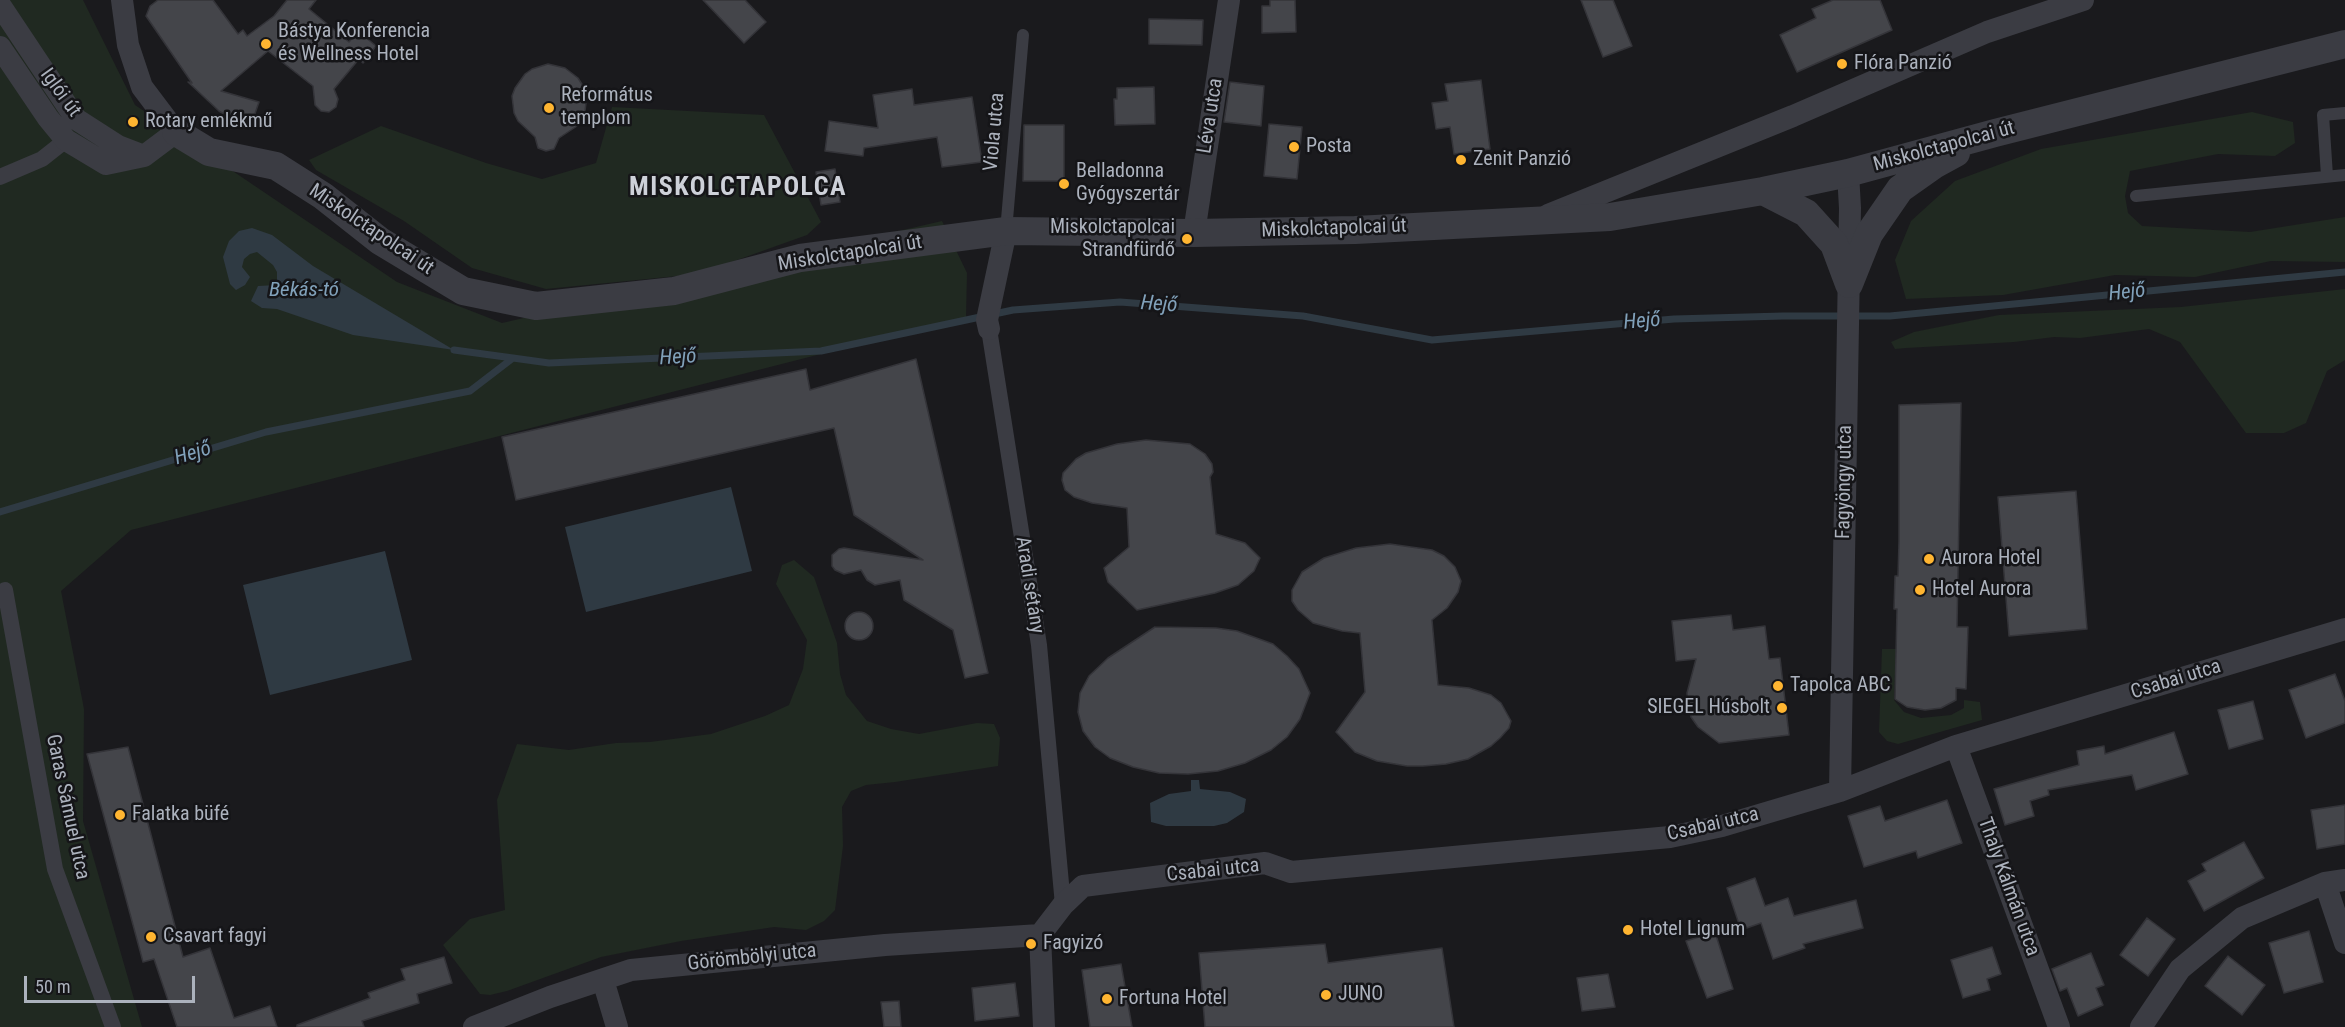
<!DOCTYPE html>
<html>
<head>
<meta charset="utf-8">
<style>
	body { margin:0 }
	#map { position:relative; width:2345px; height:1027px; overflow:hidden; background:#1a1a1d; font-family:"Roboto Condensed",sans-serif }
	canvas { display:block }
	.scale { position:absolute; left:24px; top:976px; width:171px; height:27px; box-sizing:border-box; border:3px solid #acb2bd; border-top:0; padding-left:8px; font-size:18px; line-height:21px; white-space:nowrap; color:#acb2bd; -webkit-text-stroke:4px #151518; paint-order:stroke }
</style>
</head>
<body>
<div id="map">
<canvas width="2345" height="1027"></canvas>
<div class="scale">50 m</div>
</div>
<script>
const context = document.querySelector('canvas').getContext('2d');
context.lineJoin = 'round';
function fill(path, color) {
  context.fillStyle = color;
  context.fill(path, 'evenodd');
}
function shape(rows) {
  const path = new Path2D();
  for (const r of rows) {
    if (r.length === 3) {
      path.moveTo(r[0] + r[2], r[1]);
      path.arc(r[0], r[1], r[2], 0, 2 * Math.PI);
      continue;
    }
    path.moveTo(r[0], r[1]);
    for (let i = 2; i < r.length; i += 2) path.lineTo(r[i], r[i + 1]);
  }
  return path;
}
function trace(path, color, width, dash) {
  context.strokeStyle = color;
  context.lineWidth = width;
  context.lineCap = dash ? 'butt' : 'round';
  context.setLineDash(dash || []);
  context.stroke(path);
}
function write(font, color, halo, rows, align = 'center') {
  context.font = font + ' "Roboto Condensed",sans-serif';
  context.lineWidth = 5;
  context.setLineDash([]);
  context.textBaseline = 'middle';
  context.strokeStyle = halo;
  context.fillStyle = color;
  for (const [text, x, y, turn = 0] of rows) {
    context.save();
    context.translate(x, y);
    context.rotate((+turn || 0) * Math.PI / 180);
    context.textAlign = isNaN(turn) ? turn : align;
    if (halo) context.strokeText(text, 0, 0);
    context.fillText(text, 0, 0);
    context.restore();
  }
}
fill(shape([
	[0,0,83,0,135,105,397,282,502,323,942,221,967,273,966,317,131,530,61,591,84,709,83,821,142,1027,0,1027],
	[612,107,764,115,821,222,807,235,698,274,546,289,472,268,404,221,316,170,309,160,381,126,486,163,542,179,596,163],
	[2252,112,2293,122,2295,143,2275,156,2218,154,2130,171,2125,196,2128,213,2142,226,2250,232,2345,217,2345,262,2271,261,2195,277,2115,275,2003,295,1906,299,1895,260,1911,221,1955,181,2041,149],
	[2345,289,2345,360,2327,371,2306,423,2284,433,2246,433,2180,342,2149,329,2080,338,2054,337,2014,342,1906,348,1895,349,1891,342,1914,332,1999,315,2181,307],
	[794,560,814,577,837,643,840,674,846,695,867,721,891,729,919,734,977,723,994,724,1000,738,998,766,895,782,866,785,851,791,842,807,843,846,835,910,824,921,806,930,774,927,681,941,601,957,507,991,490,995,480,994,443,945,470,919,505,910,497,800,517,744,569,750,616,743,650,742,711,734,765,716,789,705,803,669,807,640,776,584,782,565],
	[1882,649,1896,649,1894,700,1904,712,1921,718,1951,715,1964,708,1964,700,1980,702,1982,720,1898,744,1887,741,1879,732]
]), '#202921');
fill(shape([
	[252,228,272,235,313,266,454,350,353,335,277,309,262,308,251,301,258,286,277,285,277,272,273,265,257,252,250,254,244,259,242,267,250,277,245,285,236,290,230,284,223,257,229,241,239,231],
	[731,487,752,571,586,612,565,527],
	[385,551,412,660,270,695,243,585],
	[1191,780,1199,780,1200,789,1230,792,1246,799,1244,812,1227,823,1214,826,1166,826,1151,822,1150,803,1169,794,1191,791]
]), '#2f3a43');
trace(shape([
	[454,350,513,358],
	[0,512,266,432,470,391,513,358,549,363,821,351,1013,310,1120,302,1303,316,1432,340,1674,319,1783,316,1890,316,2345,272]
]), '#2f3a43', 7);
const building = shape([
	[158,0,213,0,238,34,243,30,247,36,274,16,287,0,316,0,309,9,349,42,358,31,376,46,363,63,359,59,334,89,338,99,336,107,329,112,321,111,315,105,313,86,268,51,221,91,259,102,251,125,236,122,219,111,188,82,192,83,146,16,150,6,158,0],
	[703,0,745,0,766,22,744,43,703,0],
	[1270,0,1295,0,1296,32,1262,33,1262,6,1270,6,1270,0],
	[1581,0,1613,0,1632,46,1603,57,1581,0],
	[1833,0,1880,0,1892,30,1797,72,1780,35,1816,18,1812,9,1833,0],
	[1149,19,1203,20,1202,45,1149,44,1149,19],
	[548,64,565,68,578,78,583,86,586,103,585,111,577,126,559,138,554,149,546,151,538,148,535,137,518,121,514,113,512,96,515,88,525,74,532,69,548,64],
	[1481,80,1490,149,1454,154,1450,127,1436,129,1432,103,1448,101,1445,84,1481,80],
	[1230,82,1264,86,1261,126,1224,122,1230,82],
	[1154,87,1155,124,1115,125,1114,99,1117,99,1117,88,1154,87],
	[912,89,914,105,972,97,982,162,942,167,937,137,864,148,863,156,825,151,829,121,878,128,873,95,912,89],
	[1269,124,1302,127,1297,179,1264,176,1269,124],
	[1024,125,1064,125,1064,181,1023,181,1024,125],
	[835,169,840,202,821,205,816,172,835,169],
	[916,359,988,673,965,678,953,630,904,600,900,580,875,585,867,580,861,570,844,574,835,570,832,566,832,555,839,549,844,548,923,560,854,515,834,428,516,500,502,437,806,369,810,390,916,359],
	[1961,403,1957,627,1968,627,1966,689,1956,688,1956,700,1941,708,1925,710,1907,707,1895,699,1897,609,1894,609,1895,576,1898,576,1899,541,1899,405,1961,403],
	[1146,440,1190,444,1205,454,1212,464,1213,472,1210,477,1216,534,1245,543,1260,558,1254,571,1238,585,1215,593,1137,610,1108,582,1104,568,1129,547,1127,508,1092,503,1074,497,1065,490,1062,480,1063,473,1076,459,1086,453,1117,444,1146,440],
	[2076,491,2087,629,2009,636,1998,497,2076,491],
	[1390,544,1432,550,1444,556,1455,567,1461,581,1458,592,1447,608,1432,620,1438,685,1469,688,1491,695,1501,703,1511,721,1509,728,1500,738,1491,746,1468,759,1446,764,1423,766,1407,766,1377,761,1355,752,1336,732,1365,692,1360,633,1342,631,1313,623,1298,610,1292,601,1292,590,1302,572,1324,558,1356,548,1390,544],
	[859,626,14],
	[1731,615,1733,630,1765,626,1769,659,1780,658,1789,735,1719,743,1698,727,1691,717,1688,705,1687,693,1696,659,1676,661,1672,621,1731,615],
	[1155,627,1216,628,1237,631,1273,644,1287,656,1299,669,1310,693,1300,719,1287,737,1271,750,1245,763,1218,771,1188,774,1159,773,1133,767,1110,758,1095,747,1083,731,1078,712,1080,693,1089,676,1108,658,1155,627],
	[2335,674,2345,701,2345,723,2306,738,2289,690,2335,674],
	[2253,701,2263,739,2229,749,2218,710,2253,701],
	[2174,732,2188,774,2136,790,2132,775,2048,790,2049,795,2030,801,2034,816,2005,825,1994,789,2079,765,2077,751,2104,746,2105,754,2174,732],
	[128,747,183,957,210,948,234,1018,270,1006,277,1027,177,1027,154,959,143,962,87,754,128,747],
	[1947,800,1962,843,1918,858,1916,851,1864,867,1848,816,1880,806,1885,821,1947,800],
	[2345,805,2345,844,2317,849,2311,810,2345,805],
	[2244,842,2264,878,2204,911,2188,881,2206,871,2202,864,2244,842],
	[1755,878,1765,906,1788,898,1794,916,1856,900,1863,928,1803,944,1805,948,1773,959,1761,923,1741,930,1727,888,1755,878],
	[2147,918,2175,939,2148,976,2120,955,2147,918],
	[2309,931,2323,982,2284,993,2269,943,2309,931],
	[1715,932,1733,989,1707,998,1686,941,1715,932],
	[1325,944,1328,963,1442,948,1454,1027,1205,1027,1199,953,1325,944],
	[1992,947,2001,974,1987,979,1990,990,1963,998,1951,960,1992,947],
	[2091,953,2104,985,2096,988,2103,1005,2078,1016,2067,988,2060,991,2052,969,2091,953],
	[2228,956,2265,985,2242,1015,2205,986,2228,956],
	[444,957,452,983,417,994,419,1003,362,1021,364,1027,297,1027,297,1025,370,998,368,993,405,980,401,969,444,957],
	[1121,964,1132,1027,1090,1027,1082,970,1121,964],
	[1608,974,1615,1007,1582,1011,1577,978,1608,974],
	[1015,983,1019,1016,975,1021,972,988,1015,983],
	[899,1001,901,1027,884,1027,881,1002,899,1001]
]);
fill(building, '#44454a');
trace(building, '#343439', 1.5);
trace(shape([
	[2327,176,2323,115,2345,113],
	[2136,196,2345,175],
	[1006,231,1023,35]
]), '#3b3c43', 12);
trace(shape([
	[0,177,42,159,66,140],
	[989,329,1039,645,1063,905],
	[5,590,55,869,113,1027]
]), '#3b3c43', 16);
trace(shape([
	[0,5,76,119,118,146,144,156],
	[0,47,48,118,66,140,106,164,144,156,176,132,142,87,128,45,122,0],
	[1548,215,1793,116,1987,32,2083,0],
	[1194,233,1229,0],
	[989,329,987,320,1006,231],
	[1956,746,2059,1027],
	[1840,791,1850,208,1848,173],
	[2325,883,2345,943],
	[1040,935,1063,905,1083,886,1265,863,1291,872,1670,837,1722,826,1840,791,1956,746,2345,629],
	[1040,935,1044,1027],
	[603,980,617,1027],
	[474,1027,550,997,631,970,885,945,1040,935],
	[2141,1027,2180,969,2242,918,2325,883,2345,880]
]), '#3b3c43', 22);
trace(shape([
	[176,132,209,152,276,166,323,196,380,241,463,291,536,306,674,291,800,258,1006,231,1194,233,1355,230,1610,217,1763,191,1848,173,1995,133,2345,44],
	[1763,191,1806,213,1834,244,1849,284],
	[1849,284,1869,234,1900,189,1934,165,1956,153]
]), '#3b3c43', 28);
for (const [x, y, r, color] of [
	[266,44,6,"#ffb531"],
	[1842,64,6,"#ffb531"],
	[549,108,6,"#ffb531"],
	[133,122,6,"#ffb531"],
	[1294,147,6,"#ffb531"],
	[1461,160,6,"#ffb531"],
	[1064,184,6,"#ffb531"],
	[1187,239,6,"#ffb531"],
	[1929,559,6,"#ffb531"],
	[1920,590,6,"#ffb531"],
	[1778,686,6,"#ffb531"],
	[1782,708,6,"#ffb531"],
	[120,815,6,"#ffb531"],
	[1628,930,6,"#ffb531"],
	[151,937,6,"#ffb531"],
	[1031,944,6,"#ffb531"],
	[1326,995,6,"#ffb531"],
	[1107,999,6,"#ffb531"]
]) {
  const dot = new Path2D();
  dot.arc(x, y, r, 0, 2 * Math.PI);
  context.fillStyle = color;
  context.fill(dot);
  trace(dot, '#151518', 2);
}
write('20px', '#acb2bd', '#151518', [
	["Bástya Konferencia",278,32],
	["és Wellness Hotel",278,55],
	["Flóra Panzió",1854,64],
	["Református",561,96],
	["templom",561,119],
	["Rotary emlékmű",145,122],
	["Posta",1306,147],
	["Zenit Panzió",1473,160],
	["Belladonna",1076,172],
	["Gyógyszertár",1076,195],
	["Miskolctapolcai",1175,228,"right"],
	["Strandfürdő",1175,251,"right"],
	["Aurora Hotel",1941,559],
	["Hotel Aurora",1932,590],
	["Tapolca ABC",1790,686],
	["SIEGEL Húsbolt",1770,708,"right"],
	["Falatka büfé",132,815],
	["Hotel Lignum",1640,930],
	["Csavart fagyi",163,937],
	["Fagyizó",1043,944],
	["JUNO",1338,995],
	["Fortuna Hotel",1119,999]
], 'left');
write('20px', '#acb2bd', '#151518', [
	["Iglói út",60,93,54],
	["Léva utca",1211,116,-81],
	["Viola utca",995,132,-85],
	["Miskolctapolcai út",1944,147,-15],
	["Miskolctapolcai út",1334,229,-2],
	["Miskolctapolcai út",371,230,34],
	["Miskolctapolcai út",850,254,-9],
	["Fagyöngy utca",1845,482,-89],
	["Aradi sétány",1029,585,81],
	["Csabai utca",2176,680,-17],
	["Garas Sámuel utca",67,807,78],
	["Csabai utca",1713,825,-13],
	["Csabai utca",1213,871,-6],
	["Thaly Kálmán utca",2008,887,70],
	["Görömbölyi utca",752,958,-6]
]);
write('italic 21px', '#81a1ba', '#151518', [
	["Békás-tó",304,291],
	["Hejő",2127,293,-6],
	["Hejő",1159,305,4],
	["Hejő",1642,322,-5],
	["Hejő",678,358,-3],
	["Hejő",193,454,-17]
]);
context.letterSpacing = '1.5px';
write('bold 26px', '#ced1d9', '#151518', [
	["MISKOLCTAPOLCA",738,188]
]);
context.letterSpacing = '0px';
</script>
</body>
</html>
